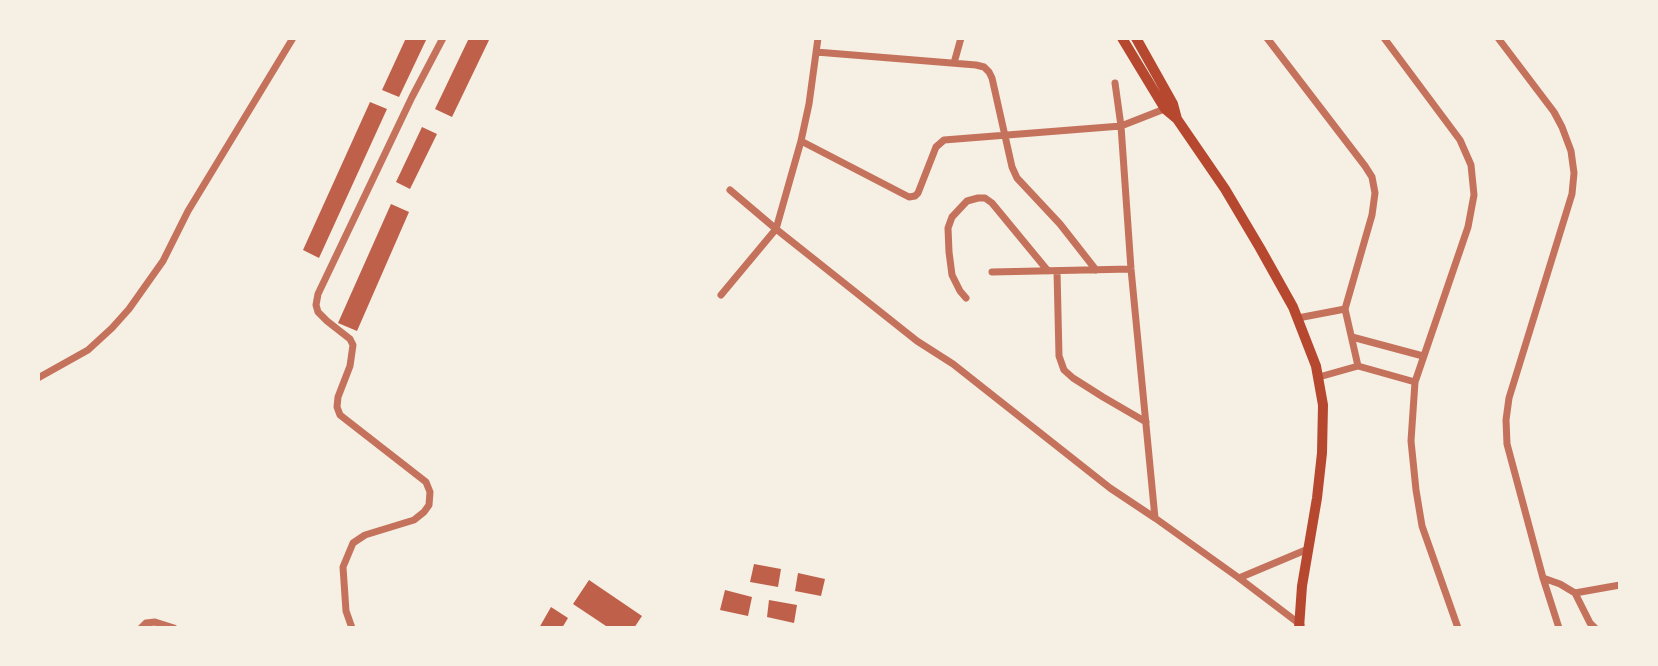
<!DOCTYPE html>
<html>
<head>
<meta charset="utf-8">
<style>
	body { margin:0 }
	#map { position:relative; width:1658px; height:666px; overflow:hidden; background:#f6efe4; font-family:"Zilla Slab",serif }
	canvas { display:block }
	.frame { position:absolute; inset:0; border:40px solid #f6efe4; pointer-events:none }
</style>
</head>
<body>
<div id="map">
<canvas width="1658" height="666"></canvas>
<div class="frame"></div>
</div>
<script>
const context = document.querySelector('canvas').getContext('2d');
context.lineJoin = 'round';
function fill(path, color) {
  context.fillStyle = color;
  context.fill(path, 'evenodd');
}
function shape(rows) {
  const path = new Path2D();
  for (const r of rows) {
    path.moveTo(r[0], r[1]);
    for (let i = 2; i < r.length; i += 2) path.lineTo(r[i], r[i + 1]);
  }
  return path;
}
function trace(path, color, width, dash) {
  context.strokeStyle = color;
  context.lineWidth = width;
  context.lineCap = dash ? 'butt' : 'round';
  context.setLineDash(dash || []);
  context.stroke(path);
}
fill(shape([
	[406,38,427,38,399,97,382,90],
	[469,38,490,38,452,117,435,109],
	[370,102,387,109,319,258,303,250],
	[422,127,437,134,410,189,396,182],
	[391,204,409,212,357,331,338,323],
	[754,564,781,569,778,587,750,582],
	[798,573,825,579,821,596,795,591],
	[589,580,642,616,634,628,609,628,573,604],
	[725,590,752,597,748,616,720,610],
	[769,600,797,605,794,623,767,617],
	[551,607,568,618,562,628,539,628]
]), '#bf614a');
trace(shape([
	[1267,38,1365,166,1372,177,1375,193,1372,215,1345,309,1358,366],
	[1384,38,1460,140,1471,165,1474,195,1468,227,1415,382,1411,441,1416,490,1422,526,1458,628],
	[1498,38,1554,112,1562,127,1571,151,1574,173,1572,194,1509,398,1506,420,1507,444,1543,578,1559,628],
	[816,52,976,65,984,67,989,72,992,78,1012,167,1017,178,1060,224,1096,270],
	[954,63,961,38],
	[1115,83,1121,126,1131,269,1155,518,1239,578,1301,625],
	[801,141,909,197,915,196,918,193,936,147,944,140,1121,126,1167,108],
	[730,190,776,229,917,341,953,364,1110,488,1155,518],
	[1057,271,1059,356,1064,370,1073,378,1103,397,1146,422],
	[992,272,1131,269],
	[721,295,776,229,801,141,809,104,818,38],
	[966,298,960,291,952,275,949,252,948,228,952,217,967,201,978,198,985,198,992,203,1048,271],
	[1298,318,1345,309],
	[1352,337,1423,356],
	[1319,377,1358,366,1415,382],
	[38,378,88,350,112,328,129,309,163,261,188,211,293,38],
	[1239,578,1308,549],
	[1543,578,1560,584,1575,593,1590,623,1595,628],
	[1575,593,1620,585],
	[141,628,146,623,155,622,174,628],
	[352,628,346,611,343,567,353,543,365,535,414,520,424,512,429,505,430,492,426,482,340,415,337,407,338,397,350,366,353,345,350,339,327,321,318,312,316,305,318,294,412,97,443,38]
]), '#c5725c', 7);
trace(shape([
	[1122,38,1165,109,1177,119,1225,189,1260,248,1293,307,1316,366,1323,405,1322,453,1317,498,1302,586,1299,628],
	[1136,38,1173,104,1177,119]
]), '#b5482f', 10);
</script>
</body>
</html>
